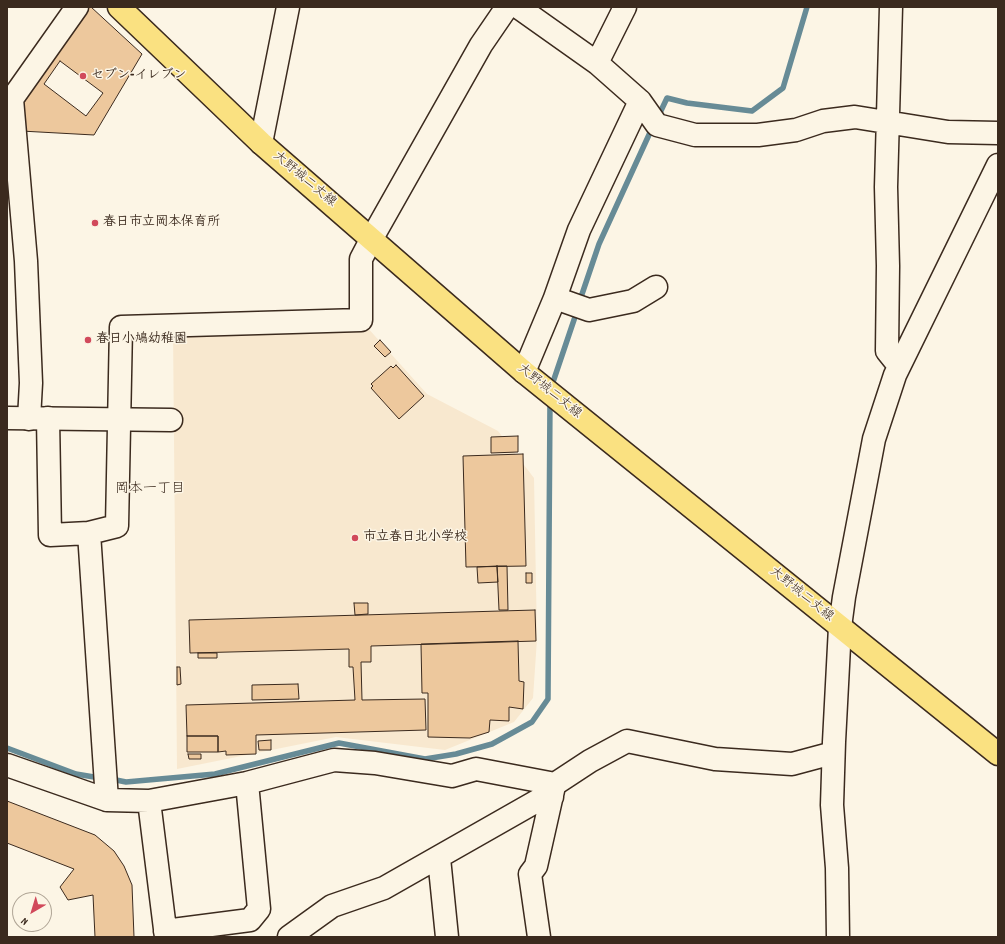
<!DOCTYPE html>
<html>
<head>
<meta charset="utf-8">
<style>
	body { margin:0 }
	#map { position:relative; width:1005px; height:944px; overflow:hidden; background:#fcf5e5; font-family:Dekko,sans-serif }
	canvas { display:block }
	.frame { position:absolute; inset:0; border:8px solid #3b2a1e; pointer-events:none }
	.north { position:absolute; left:12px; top:892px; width:40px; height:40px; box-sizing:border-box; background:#fcf5e5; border:1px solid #afa495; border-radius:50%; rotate:218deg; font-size:11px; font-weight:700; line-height:16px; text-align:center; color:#3b2a1e }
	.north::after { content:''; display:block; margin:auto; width:14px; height:18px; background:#d1495b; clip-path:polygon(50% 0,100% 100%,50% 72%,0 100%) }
</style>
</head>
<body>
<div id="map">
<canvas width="1005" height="944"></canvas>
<div class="frame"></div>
<div class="north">N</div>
</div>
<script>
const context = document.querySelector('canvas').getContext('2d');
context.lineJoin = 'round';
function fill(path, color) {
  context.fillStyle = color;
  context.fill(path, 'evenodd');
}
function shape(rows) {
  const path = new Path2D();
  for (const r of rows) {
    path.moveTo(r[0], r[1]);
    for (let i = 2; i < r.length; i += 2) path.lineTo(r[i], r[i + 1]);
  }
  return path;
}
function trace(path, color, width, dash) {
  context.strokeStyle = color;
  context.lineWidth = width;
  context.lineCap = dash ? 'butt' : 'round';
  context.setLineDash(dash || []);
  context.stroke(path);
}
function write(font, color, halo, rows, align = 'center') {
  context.font = font + ' Dekko,"Klee One",sans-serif';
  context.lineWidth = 3;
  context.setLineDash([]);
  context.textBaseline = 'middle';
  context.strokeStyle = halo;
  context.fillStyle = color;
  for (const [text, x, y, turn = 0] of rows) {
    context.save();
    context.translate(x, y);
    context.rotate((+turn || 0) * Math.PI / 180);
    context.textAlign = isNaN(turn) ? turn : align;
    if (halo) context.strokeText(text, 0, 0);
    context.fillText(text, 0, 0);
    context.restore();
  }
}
fill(shape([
	[366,326,427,394,498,431,534,478,537,639,533,698,514,722,445,750,336,737,177,769,173,329]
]), '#f8e8cf');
trace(shape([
	[658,117,667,98,687,103,752,111,783,88,807,7],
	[579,303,599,244,653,126],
	[551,388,577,311],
	[7,748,76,774,100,778],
	[111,779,126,782,215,774,339,743,425,759,456,754,492,744,532,722,548,699,550,400]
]), '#678b96', 5.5);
const building = shape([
	[88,7,91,7,142,54,94,135,21,131,21,99,88,7],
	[60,61,103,93,86,116,44,84,60,61],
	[380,340,391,352,385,357,374,346,380,340],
	[396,365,424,396,399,419,371,388,373,386,371,384,391,366,393,368,396,365],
	[518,436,518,452,491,453,491,437,518,436],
	[523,454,526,566,466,567,463,456,523,454],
	[497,566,498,582,478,583,477,567,497,566],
	[497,566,507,566,508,610,499,610,497,566],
	[526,573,532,573,532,583,526,583,526,573],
	[354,603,368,603,368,614,355,615,354,603],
	[535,610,536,641,371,646,371,662,361,662,362,700,425,699,426,730,256,735,256,754,226,755,226,751,218,752,218,736,187,736,186,705,355,700,353,667,349,667,349,649,190,653,189,620,535,610],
	[518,641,519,681,524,682,523,709,509,707,509,721,490,720,489,732,470,738,428,737,428,693,422,693,421,644,518,641],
	[198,653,217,653,217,658,198,658,198,653],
	[177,667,180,667,181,684,177,685,177,667],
	[298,684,299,699,252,700,252,685,298,684],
	[187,736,218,736,218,752,187,752,187,736],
	[271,740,271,750,259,750,258,741,271,740],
	[188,754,201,754,201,759,189,759,188,754],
	[7,801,95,835,114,851,124,866,132,885,134,937,95,937,93,895,68,900,60,887,74,869,7,843,7,801]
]);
fill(building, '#edc89d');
trace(building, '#3b2a1e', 1);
const street = shape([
	[518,7,597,63,640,101,657,125,695,135,758,135,796,130,823,121,855,117,948,132,998,133],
	[891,7,886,187,888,266,887,351,899,366],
	[597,63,625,7],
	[261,143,288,7],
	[555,298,589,310,633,301,656,287],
	[524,372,555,298,579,230,640,101],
	[48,418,50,535,89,533,107,800],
	[29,419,31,383,26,261,12,99,77,7],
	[89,533,117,526,121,327,361,320,361,259,372,238,481,45,507,7],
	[7,765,107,800,149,801,247,783,334,760,375,763,452,776,476,769,555,784,590,761,627,741,715,759,792,764,833,753],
	[149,801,166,937],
	[439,858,447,937],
	[165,931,250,920,259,909,247,783],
	[289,937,332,906,384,888,537,801,552,797],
	[539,937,530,874,536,866,554,786],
	[838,937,837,868,832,805,834,742,840,627,844,597,874,439,895,375,998,165]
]);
const secondary = shape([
	[7,418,171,420]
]);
const primary = shape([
	[119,7,261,143,524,372,998,754]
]);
trace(street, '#3b2a1e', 25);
trace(secondary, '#3b2a1e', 25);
trace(primary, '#3b2a1e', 25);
trace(street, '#fcf5e5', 22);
trace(secondary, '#fcf5e5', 22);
trace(primary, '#fae181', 22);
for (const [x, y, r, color] of [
	[83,76,4,"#d1495b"],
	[95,223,4,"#d1495b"],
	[88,340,4,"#d1495b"],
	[355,538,4,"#d1495b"]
]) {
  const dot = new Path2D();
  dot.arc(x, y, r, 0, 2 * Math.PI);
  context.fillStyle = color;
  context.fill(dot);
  trace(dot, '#fcf5e5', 1.5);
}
write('bold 13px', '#3b2a1e', '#fcf5e5', [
	["セブン-イレブン",91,76],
	["春日市立岡本保育所",103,223],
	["春日小鳩幼稚園",96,340],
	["市立春日北小学校",363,538]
], 'left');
write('13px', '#3b2a1e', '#fcf5e5', [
	["大野城二丈線",304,180,40],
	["大野城二丈線",549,392,39],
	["大野城二丈線",801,595,39]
]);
write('14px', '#3b2a1e', '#fcf5e5', [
	["岡本一丁目",150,490]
]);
</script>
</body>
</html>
